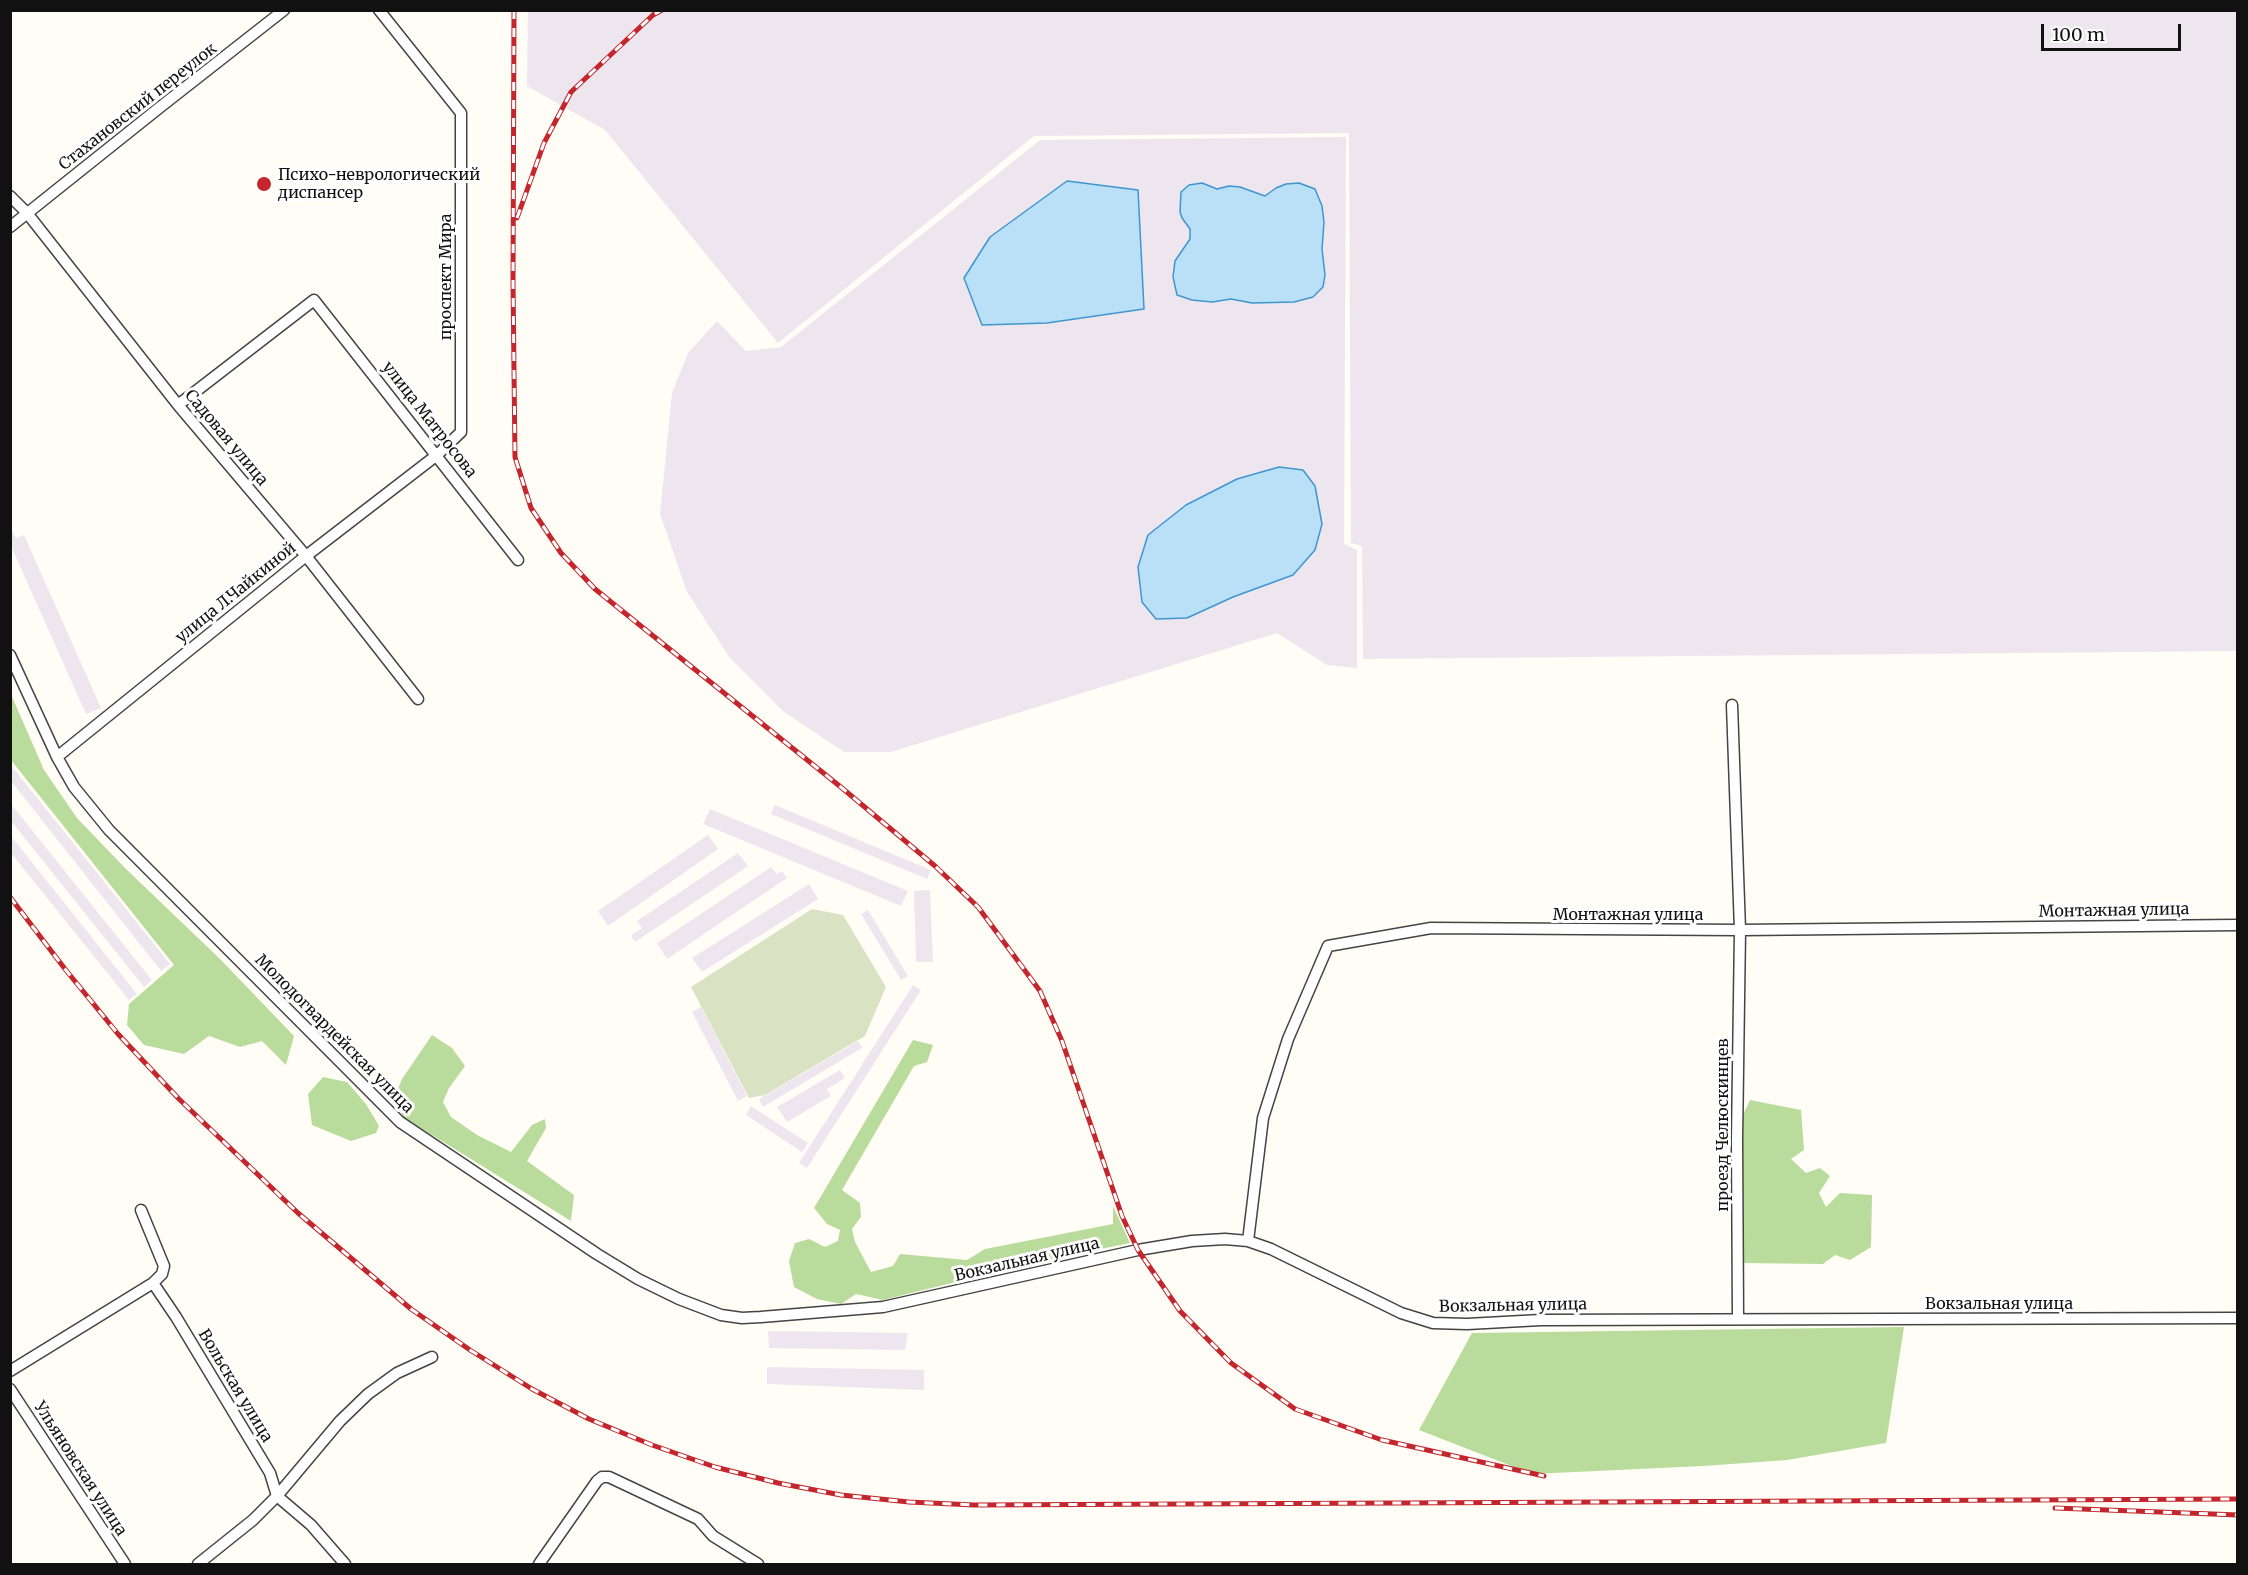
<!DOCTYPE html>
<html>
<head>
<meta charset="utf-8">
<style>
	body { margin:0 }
	#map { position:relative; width:2248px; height:1575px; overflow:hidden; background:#fffdf5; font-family:Merriweather,serif }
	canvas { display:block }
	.frame { position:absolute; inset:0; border:12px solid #111; pointer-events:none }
	.scale { position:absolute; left:2041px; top:24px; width:140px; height:27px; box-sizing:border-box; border:3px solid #111; border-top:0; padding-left:8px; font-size:18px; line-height:21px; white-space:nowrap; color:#111; -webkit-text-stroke:4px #fff; paint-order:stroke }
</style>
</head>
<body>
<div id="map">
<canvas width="2248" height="1575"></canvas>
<div class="frame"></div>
<div class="scale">100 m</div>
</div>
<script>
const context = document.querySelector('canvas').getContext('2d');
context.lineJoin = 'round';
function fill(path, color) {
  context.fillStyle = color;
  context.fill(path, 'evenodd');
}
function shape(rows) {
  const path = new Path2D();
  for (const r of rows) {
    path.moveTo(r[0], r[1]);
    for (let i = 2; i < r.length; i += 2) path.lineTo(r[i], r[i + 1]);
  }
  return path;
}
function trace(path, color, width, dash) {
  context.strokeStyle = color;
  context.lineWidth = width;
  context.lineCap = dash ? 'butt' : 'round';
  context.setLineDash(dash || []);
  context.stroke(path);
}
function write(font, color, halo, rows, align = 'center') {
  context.font = font + ' Merriweather,serif';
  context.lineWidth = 6;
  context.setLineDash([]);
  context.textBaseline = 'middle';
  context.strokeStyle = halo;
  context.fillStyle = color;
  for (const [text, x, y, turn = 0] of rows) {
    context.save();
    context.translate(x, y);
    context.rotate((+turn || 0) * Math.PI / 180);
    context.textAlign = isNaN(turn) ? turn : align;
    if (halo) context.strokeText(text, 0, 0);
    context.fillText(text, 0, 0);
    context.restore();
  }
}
fill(shape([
	[528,10,2237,11,2237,651,1363,659,1362,546,1351,543,1349,133,1034,136,778,343,605,130,527,86],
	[1346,137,1344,544,1357,550,1357,668,1327,665,1277,633,891,752,844,752,783,711,730,658,687,592,660,514,672,393,688,353,717,321,746,351,781,347,1040,140],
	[10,527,16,538,24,535,101,708,86,714,11,546],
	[10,764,170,964,161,971,11,781],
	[11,804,152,980,144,987,11,821],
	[775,805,931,870,927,879,771,814],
	[710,809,908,891,901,906,703,824],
	[708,835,718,849,608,926,598,911],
	[11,836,137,994,129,1000,11,853],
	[738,853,748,866,635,942,631,936,642,928,637,921],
	[771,867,777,874,782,871,787,878,667,959,657,943],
	[809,884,818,899,702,972,692,958],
	[930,890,933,962,916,962,914,891],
	[868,910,908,976,901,980,861,914],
	[913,985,921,990,807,1168,799,1163],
	[701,1007,747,1096,738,1101,692,1012],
	[858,1041,862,1048,763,1107,759,1099],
	[840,1070,845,1078,827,1089,831,1096,787,1122,777,1107],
	[751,1106,808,1143,802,1152,746,1115],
	[768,1331,908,1333,905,1350,769,1348],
	[767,1367,924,1370,924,1390,767,1384]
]), '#eee6ef');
fill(shape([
	[10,692,44,770,77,818,125,868,220,959,294,1036,286,1065,262,1041,240,1047,209,1036,184,1054,144,1045,127,1025,129,1004,174,965,11,760],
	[432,1035,452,1048,465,1066,449,1088,443,1102,451,1117,477,1135,511,1152,532,1125,545,1119,546,1128,527,1161,574,1195,571,1221,403,1117,395,1096,402,1079],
	[913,1040,933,1045,927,1062,914,1066,842,1190,860,1203,861,1217,852,1229,855,1242,871,1272,893,1266,900,1254,967,1260,985,1249,1113,1224,1113,1206,1130,1243,1037,1262,883,1300,856,1294,841,1304,817,1299,794,1287,789,1261,795,1243,809,1239,825,1247,838,1241,840,1230,827,1224,814,1208],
	[323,1077,347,1082,366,1104,379,1126,376,1133,351,1141,312,1125,308,1094],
	[1750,1100,1801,1110,1804,1150,1791,1159,1806,1173,1820,1168,1830,1176,1819,1193,1826,1207,1840,1193,1872,1195,1871,1247,1850,1260,1835,1255,1823,1264,1743,1263,1743,1115],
	[1904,1327,1886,1443,1787,1460,1703,1466,1532,1474,1419,1430,1472,1333]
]), '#b9dc9c');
fill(shape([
	[812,909,843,915,886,987,865,1036,765,1095,749,1098,691,987]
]), '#d9e3c4');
const water = shape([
	[1067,181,1138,190,1144,309,1047,323,982,325,964,278,990,237,1067,181],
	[1202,183,1217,189,1229,186,1240,187,1265,196,1276,188,1286,184,1299,183,1315,189,1322,206,1324,222,1322,249,1325,275,1323,287,1313,297,1294,302,1252,303,1231,299,1212,302,1192,300,1177,295,1173,277,1175,261,1190,239,1190,229,1182,218,1180,212,1181,192,1189,185,1202,183],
	[1279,467,1303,470,1315,486,1322,524,1315,550,1293,575,1233,597,1187,618,1156,619,1142,602,1138,567,1148,535,1186,505,1237,479,1279,467]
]);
fill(water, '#b9e0f7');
trace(water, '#3f96cf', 1.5);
const minor = shape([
	[10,196,27,213,178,405,306,556,418,699],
	[10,227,159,108,284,10],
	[178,405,314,300,518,560],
	[10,655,57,757,74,787,109,830,400,1122,597,1254,638,1279,679,1299,721,1315,742,1318,761,1317,883,1307,1138,1250,1192,1241,1225,1239,1248,1241,1271,1249,1401,1313,1433,1323,1467,1324,1541,1320,2238,1318],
	[1732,705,1740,930,1737,1139,1738,1319],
	[57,757,306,556,437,455,461,432,461,113,379,10],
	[141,1210,164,1266,162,1274,153,1283,176,1317,270,1473,277,1496,311,1525,345,1564],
	[1248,1241,1263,1118,1288,1039,1328,946,1431,928,1740,930,2238,925],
	[10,1371,153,1283],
	[10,1389,125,1564],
	[198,1564,253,1520,277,1496,340,1421,368,1394,397,1373,432,1357],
	[539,1564,597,1481,602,1477,609,1477,698,1519,713,1536,758,1564]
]);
trace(minor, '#444', 13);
trace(minor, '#fff', 10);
const rail = shape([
	[514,10,513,282,515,457,531,508,561,553,595,589,842,788,935,866,978,907,1040,991,1062,1041,1122,1216,1138,1250,1180,1311,1231,1363,1295,1409,1382,1440,1544,1476],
	[517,218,544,143,571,92,653,15,662,10],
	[10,897,65,969,118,1034,179,1099,298,1213,411,1309,470,1350,532,1389,589,1419,652,1445,715,1467,778,1483,841,1495,909,1502,974,1505,2238,1499],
	[2055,1508,2238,1515]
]);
trace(rail, '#c4262e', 5);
trace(rail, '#fff', 3, [9]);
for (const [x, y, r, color] of [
	[264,184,8,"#c4262e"]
]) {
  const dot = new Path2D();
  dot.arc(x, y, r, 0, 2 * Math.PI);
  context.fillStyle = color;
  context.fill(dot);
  trace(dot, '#fff', 2);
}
write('16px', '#111', '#fff', [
	["Стахановский переулок",138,107,-38],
	["проспект Мира",446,277,-90],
	["улица Матросова",429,420,52],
	["Садовая улица",226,438,50],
	["улица Л.Чайкиной",236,593,-39],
	["Монтажная улица",2114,911,-1],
	["Монтажная улица",1628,915],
	["Молодогвардейская улица",334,1034,45],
	["проезд Челюскинцев",1723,1125,-90],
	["Вокзальная улица",1027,1260,-13],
	["Вокзальная улица",1999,1304],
	["Вокзальная улица",1513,1306,-1],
	["Вольская улица",235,1386,59],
	["Ульяновская улица",80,1469,57]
]);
write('16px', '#111', '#fff', [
	["Психо-неврологический",278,175],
	["диспансер",278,193]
], 'left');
</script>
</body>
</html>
